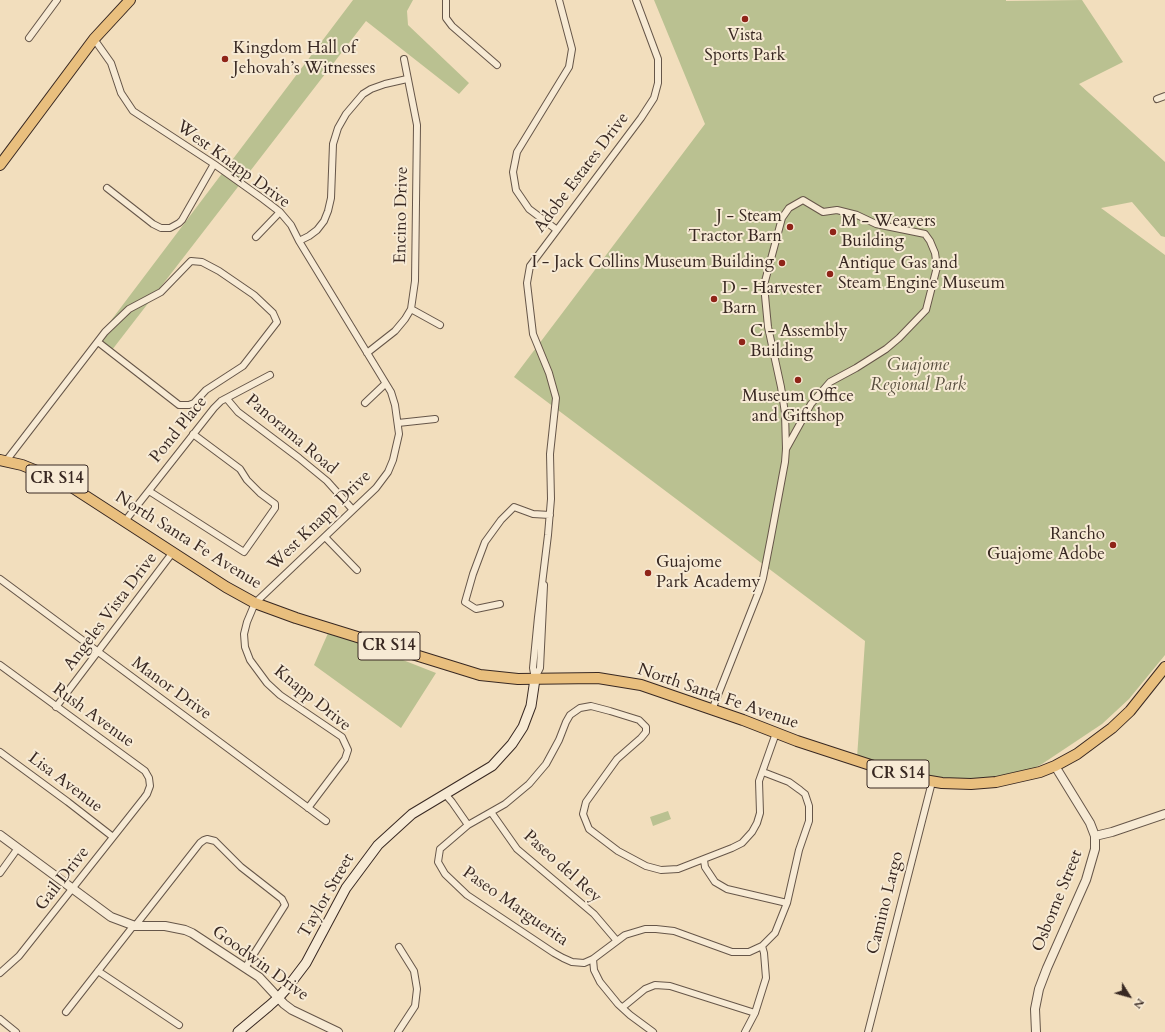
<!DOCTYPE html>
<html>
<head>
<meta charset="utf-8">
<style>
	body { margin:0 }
	#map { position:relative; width:1165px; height:1032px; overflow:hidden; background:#f2debd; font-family:Cardo,serif }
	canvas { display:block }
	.north { position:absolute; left:1109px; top:976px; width:40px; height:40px; -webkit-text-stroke:3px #f7ead4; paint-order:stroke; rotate:127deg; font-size:11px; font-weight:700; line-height:16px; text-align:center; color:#382822 }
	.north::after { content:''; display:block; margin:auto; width:14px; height:18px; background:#382822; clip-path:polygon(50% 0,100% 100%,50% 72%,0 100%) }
</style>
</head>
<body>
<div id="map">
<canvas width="1165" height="1032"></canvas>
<div class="north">N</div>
</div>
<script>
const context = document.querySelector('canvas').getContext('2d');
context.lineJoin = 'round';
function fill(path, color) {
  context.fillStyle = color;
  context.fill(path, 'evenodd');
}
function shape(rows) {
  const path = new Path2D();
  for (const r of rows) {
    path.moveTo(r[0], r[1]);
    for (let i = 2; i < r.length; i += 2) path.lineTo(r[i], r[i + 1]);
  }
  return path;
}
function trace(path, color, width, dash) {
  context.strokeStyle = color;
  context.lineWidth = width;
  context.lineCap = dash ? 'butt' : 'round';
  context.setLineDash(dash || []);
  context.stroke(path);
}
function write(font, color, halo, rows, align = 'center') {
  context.font = font + ' Cardo,serif';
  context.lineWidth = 4;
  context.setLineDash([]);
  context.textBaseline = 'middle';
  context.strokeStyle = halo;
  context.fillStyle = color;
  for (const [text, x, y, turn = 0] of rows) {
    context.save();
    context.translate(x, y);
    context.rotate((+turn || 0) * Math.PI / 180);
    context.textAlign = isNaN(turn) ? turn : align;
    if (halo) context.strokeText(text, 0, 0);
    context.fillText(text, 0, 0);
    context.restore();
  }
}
fill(shape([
	[353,0,413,0,407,11,408,25,469,83,459,94,366,21,112,350,97,339],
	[654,0,1006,0,1006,1,1082,0,1123,62,1079,84,1165,162,1165,237,1161,236,1132,202,1101,208,1165,255,1165,655,1129,699,1102,724,1042,764,1030,770,997,778,942,781,857,758,865,641,514,377,705,124],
	[329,631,436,673,401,728,314,665],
	[668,811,671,819,653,826,650,817]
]), '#bac191');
const minor = shape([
	[446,0,446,18,452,26,497,65],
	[29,38,57,0],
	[94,39,111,63,121,93,133,111,214,164,263,199,280,212,291,225,299,241,391,392,395,405,399,434,393,460,388,472,376,488,255,603,247,622,244,634,245,647,250,660,267,683,280,695,342,737,348,750,345,759,308,808],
	[1157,99,1165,96],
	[107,188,153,224,161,228,170,228,179,223,182,220,214,164],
	[557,230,529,209,516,190,513,172,517,152,569,67,572,49,559,0],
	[256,237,280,212],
	[299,241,309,236,317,230,324,221,328,211,331,198,333,144,338,128,346,114,363,94,371,89,385,84,407,79],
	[411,309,440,325],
	[367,353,395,331,405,319,411,309,415,281,417,125,404,59],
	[227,399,238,412,299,458,327,481,353,510],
	[365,403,385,384],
	[398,423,435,419],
	[6,461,105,332,129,309,161,292,191,261,202,262,219,271,254,295,273,313,277,322,243,366,206,390,194,403,189,405,179,405,98,342],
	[149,491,244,552,275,508,275,504,260,493,247,480,240,469,193,434],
	[125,521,214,408,221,401,270,375],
	[325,537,357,570],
	[0,579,326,821],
	[500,604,476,609,465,602,473,574,485,542,501,520,514,507,533,514,550,515],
	[0,665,145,771,149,778,150,786,147,794,144,798,19,956,0,973],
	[535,678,540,668,544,585],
	[535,679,533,668,538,617,548,535,551,499,550,454,556,398,549,373,533,334,527,283,530,266,641,118,654,98,658,83,658,59,636,0],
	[56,707,173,552],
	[712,710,759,591,763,578,771,537,785,462,786,449,785,413,781,387,768,327,764,285,782,218,789,208,803,200,823,212,837,210,857,215,876,224,925,234,930,241,935,253,937,267,926,310,899,338,886,349,856,368,830,382,811,404,786,449],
	[0,752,68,802,113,837],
	[763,772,789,782,800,790,805,794,809,806,809,821,799,850,787,903,775,933,762,946,749,952,732,952,674,931,656,929,645,929,625,935,593,959,584,963,572,962,563,958,554,953,467,895,445,874,438,862,440,849,468,825,505,804,529,784,546,764,559,740,566,722,570,715,580,708,591,706,610,711,639,720,646,727,646,732,641,738,617,759,586,802,583,814,589,829,618,851,646,866,661,870,678,869,732,848,742,843,752,832,757,823,760,813,759,781,776,733],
	[445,794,452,802,468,825],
	[491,812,517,849,594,914,617,941],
	[704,860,705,867,715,882,727,889,787,903],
	[0,873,18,848],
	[135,926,200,843,204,840,207,839,215,841,241,867,282,899,285,905,245,968],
	[593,959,594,970,600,982,618,1004,630,1015,653,1032],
	[98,971,179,1025],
	[623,1007,645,989,655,985,670,986,755,1013],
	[66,1012,134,925],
	[0,1019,16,1032],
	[398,1032,415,1006,417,989,414,971,399,947],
	[745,1032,755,1013,766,978,764,953,762,946],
	[868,1032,932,782]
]);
const tertiary = shape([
	[0,835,111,917,135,926,165,926,185,930,192,933,259,977,284,1004,292,1010,338,1032],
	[1095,836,1112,832,1165,814],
	[1036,1032,1035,1009,1039,989,1047,968,1086,880,1095,849,1095,836,1090,823,1055,766]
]);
const secondary = shape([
	[238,1032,269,1006,279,997,287,988,306,963,346,888,378,845,412,814,492,766,512,744,523,727,531,706,535,679]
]);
const primary = shape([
	[0,165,94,39,130,0],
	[0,460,22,465,64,482,226,587,255,603,296,618,480,675,518,679,598,678,641,685,743,720,797,741,898,774,924,780,942,783,971,784,996,782,1040,772,1055,766,1077,754,1112,728,1130,711,1165,667]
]);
trace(minor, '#665649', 8);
trace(tertiary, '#665649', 10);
trace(secondary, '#382822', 11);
trace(primary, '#382822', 12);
trace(minor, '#f7ead4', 6);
trace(tertiary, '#f7ead4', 8);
trace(secondary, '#f7ead4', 9);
trace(primary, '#e9bf7e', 10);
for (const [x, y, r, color] of [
	[745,19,4,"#8f2418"],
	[225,59,4,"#8f2418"],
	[790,227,4,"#8f2418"],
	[833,232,4,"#8f2418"],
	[782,263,4,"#8f2418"],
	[830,274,4,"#8f2418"],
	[714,299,4,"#8f2418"],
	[742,342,4,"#8f2418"],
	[798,380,4,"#8f2418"],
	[1113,545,4,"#8f2418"],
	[648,573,4,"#8f2418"]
]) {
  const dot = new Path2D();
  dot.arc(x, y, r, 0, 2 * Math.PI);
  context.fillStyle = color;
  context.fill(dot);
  trace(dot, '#f7ead4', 1.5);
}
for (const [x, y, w] of [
	[57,479,62],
	[389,646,62],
	[898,774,62]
]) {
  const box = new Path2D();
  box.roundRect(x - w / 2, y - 14, w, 28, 3);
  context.fillStyle = '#f7ead4';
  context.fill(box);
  trace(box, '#382822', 1);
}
write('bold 16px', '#382822', null, [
	["CR S14",57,479],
	["CR S14",389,646],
	["CR S14",898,774]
]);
write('17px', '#382822', '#f7ead4', [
	["Vista",745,36,"center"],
	["Sports Park",745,56,"center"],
	["Kingdom Hall of",233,49],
	["Jehovah’s Witnesses",233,69],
	["J - Steam",782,217,"right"],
	["Tractor Barn",782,237,"right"],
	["M - Weavers",841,222],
	["Building",841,242],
	["I - Jack Collins Museum Building",774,263,"right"],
	["Antique Gas and",838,264],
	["Steam Engine Museum",838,284],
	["D - Harvester",722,289],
	["Barn",722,309],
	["C - Assembly",750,332],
	["Building",750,352],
	["Museum Office",798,397,"center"],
	["and Giftshop",798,417,"center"],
	["Rancho",1105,535,"right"],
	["Guajome Adobe",1105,555,"right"],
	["Guajome",656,563],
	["Park Academy",656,583]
], 'left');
write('17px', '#382822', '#f7ead4', [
	["West Knapp Drive",233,165,36],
	["Adobe Estates Drive",582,173,-53],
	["Encino Drive",402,215,-89],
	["Pond Place",179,430,-51],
	["Panorama Road",291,435,40],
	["West Knapp Drive",320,521,-44],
	["North Santa Fe Avenue",188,541,32],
	["Angeles Vista Drive",111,612,-53],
	["Manor Drive",171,689,36],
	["North Santa Fe Avenue",718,697,19],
	["Knapp Drive",312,699,39],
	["Rush Avenue",93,716,36],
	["Lisa Avenue",65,783,37],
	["Paseo del Rey",562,867,42],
	["Gail Drive",63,879,-52],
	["Taylor Street",327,896,-60],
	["Osborne Street",1058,901,-68],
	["Camino Largo",886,903,-76],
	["Paseo Marguerita",515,907,35],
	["Goodwin Drive",260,964,36]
]);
write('italic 17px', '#584e3e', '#f7ead4', [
	["Guajome",918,366],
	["Regional Park",918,386]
]);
</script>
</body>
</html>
